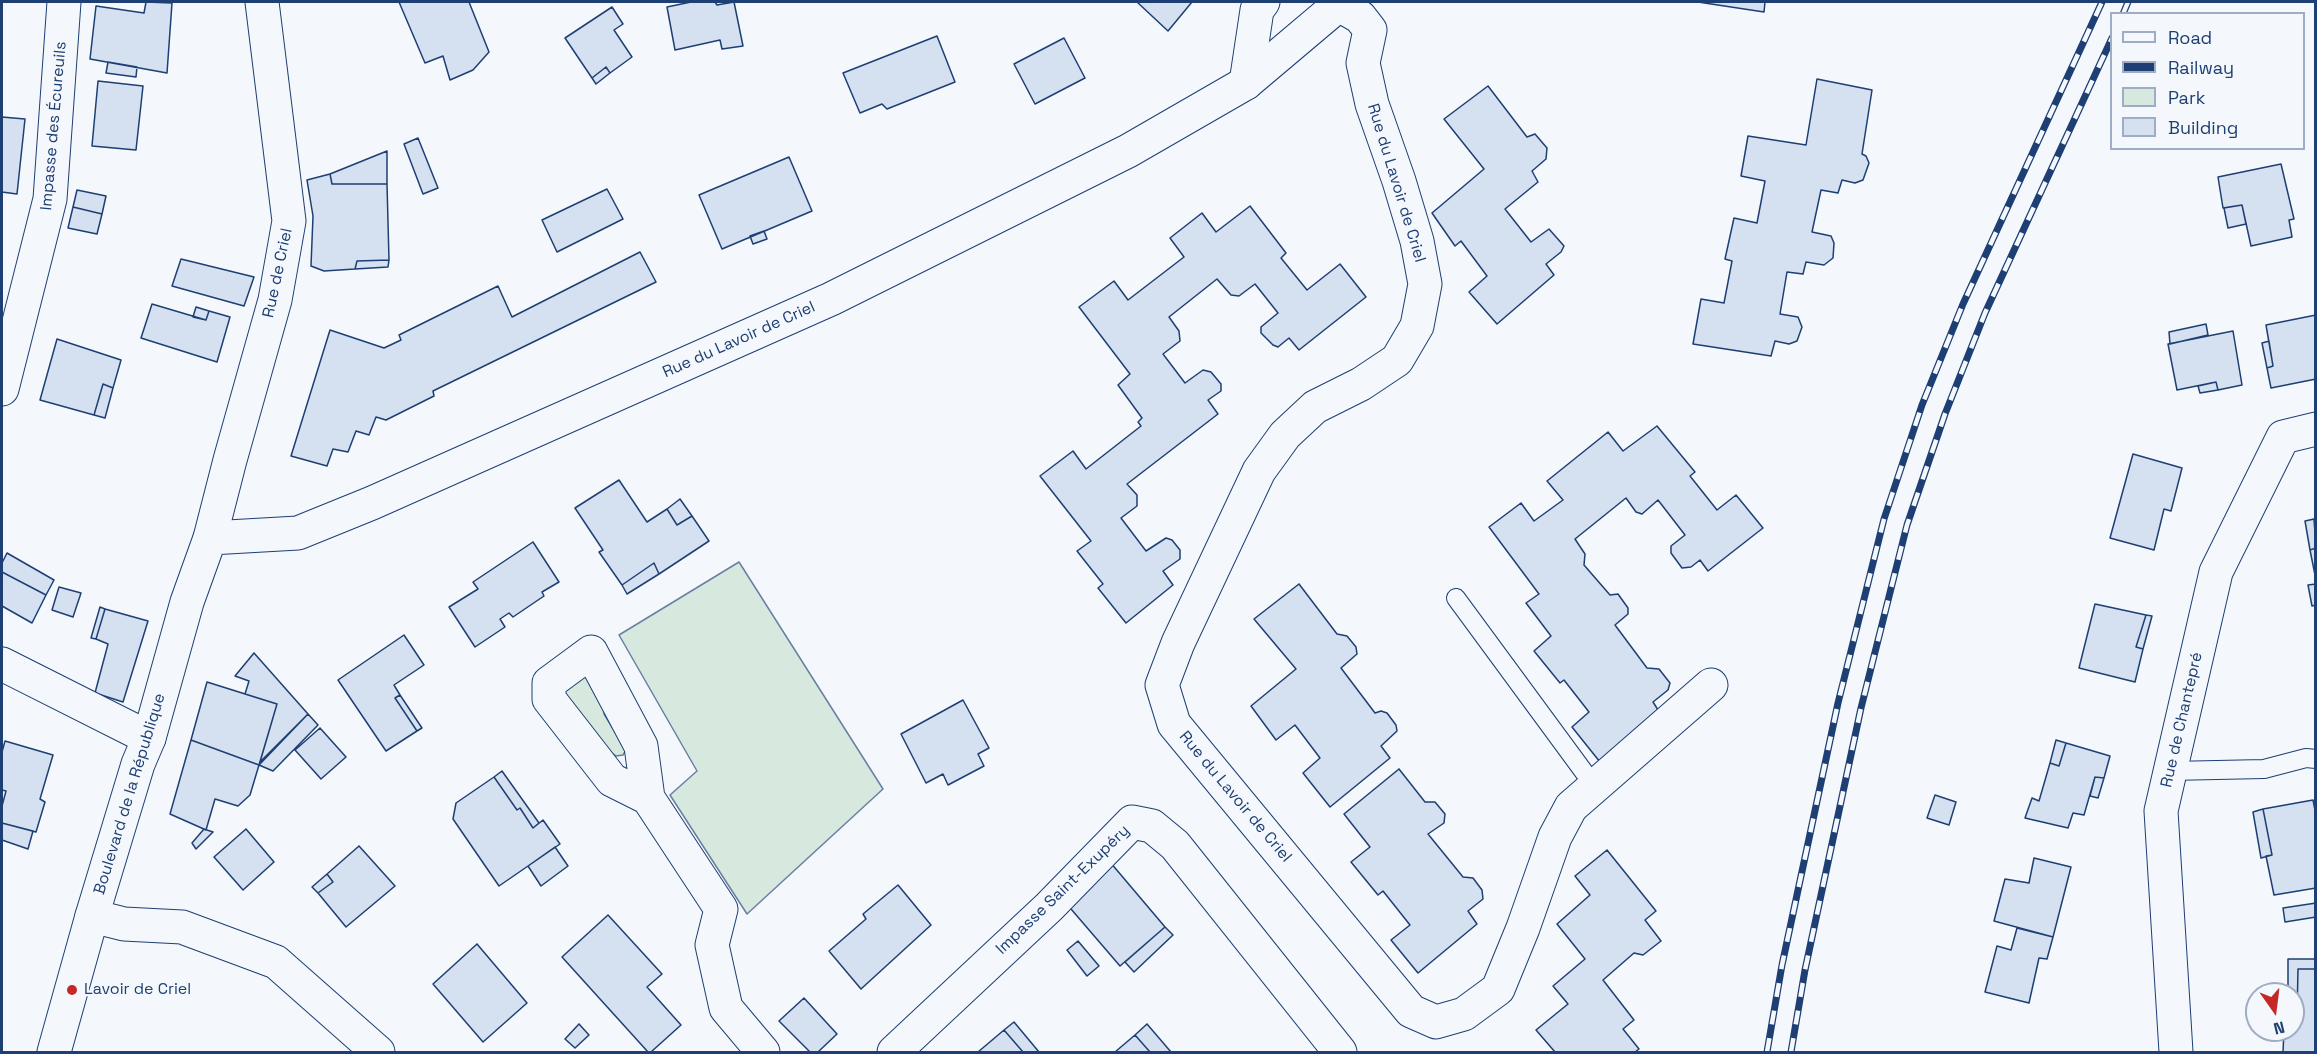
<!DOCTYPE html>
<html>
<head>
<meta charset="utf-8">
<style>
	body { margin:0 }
	#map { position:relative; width:2317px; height:1054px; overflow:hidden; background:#f4f7fb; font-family:"Space Grotesk",sans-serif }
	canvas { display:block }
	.frame { position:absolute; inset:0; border:3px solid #1d3f73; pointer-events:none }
	.legend { position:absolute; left:2110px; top:12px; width:195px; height:138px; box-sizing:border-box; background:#f4f7fb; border:2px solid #9eadc5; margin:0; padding:8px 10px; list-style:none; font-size:18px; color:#1d3f73 }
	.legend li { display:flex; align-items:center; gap:12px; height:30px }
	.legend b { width:30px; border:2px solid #9eadc5 }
	.north { position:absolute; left:2245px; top:982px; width:60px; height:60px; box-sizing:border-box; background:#f4f7fb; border:2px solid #9eadc5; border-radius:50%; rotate:166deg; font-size:16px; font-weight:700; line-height:24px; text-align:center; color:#1d3f73 }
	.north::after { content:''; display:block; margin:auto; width:21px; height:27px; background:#c62828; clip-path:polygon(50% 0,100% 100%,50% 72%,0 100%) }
</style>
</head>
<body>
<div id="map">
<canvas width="2317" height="1054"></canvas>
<div class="frame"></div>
<ul class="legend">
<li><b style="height:8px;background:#f4f7fb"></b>Road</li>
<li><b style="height:8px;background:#1d3f73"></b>Railway</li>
<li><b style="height:16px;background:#d7e8df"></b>Park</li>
<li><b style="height:16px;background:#d5e0f0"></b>Building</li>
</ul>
<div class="north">N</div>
</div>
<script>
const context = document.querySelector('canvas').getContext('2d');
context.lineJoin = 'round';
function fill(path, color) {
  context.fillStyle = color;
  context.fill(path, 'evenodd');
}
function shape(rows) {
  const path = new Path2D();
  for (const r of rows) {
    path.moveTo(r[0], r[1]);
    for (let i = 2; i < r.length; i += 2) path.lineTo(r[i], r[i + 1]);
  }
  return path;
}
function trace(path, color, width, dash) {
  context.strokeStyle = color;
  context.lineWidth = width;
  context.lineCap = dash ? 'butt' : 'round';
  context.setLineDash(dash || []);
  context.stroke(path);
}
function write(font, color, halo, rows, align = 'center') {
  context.font = font + ' "Space Grotesk",sans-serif';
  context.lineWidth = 4.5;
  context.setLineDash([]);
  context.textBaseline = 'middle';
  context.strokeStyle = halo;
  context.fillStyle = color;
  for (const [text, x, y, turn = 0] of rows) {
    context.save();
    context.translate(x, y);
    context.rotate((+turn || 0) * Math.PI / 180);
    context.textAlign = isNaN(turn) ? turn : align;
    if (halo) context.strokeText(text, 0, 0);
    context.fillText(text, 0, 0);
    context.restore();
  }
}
const green = shape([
	[739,562,883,789,747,914,670,795,697,771,619,635,739,562],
	[580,676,590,677,601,691,604,714,626,750,623,755,616,756,608,751,561,690,580,676]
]);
fill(green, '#d7e8df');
trace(green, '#687fa3', 1.5);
const building = shape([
	[146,2,172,3,167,73,90,59,96,6,144,13,146,2],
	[399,2,469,2,489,52,473,70,450,80,443,56,425,63,399,2],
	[691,2,715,2,717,5,734,2,743,46,722,49,720,40,675,50,667,7,691,2],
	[1137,2,1192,2,1168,31,1137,2],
	[1698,2,1765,2,1764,12,1698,2],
	[612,7,623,24,614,30,632,57,610,73,606,67,592,78,565,38,612,7],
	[937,36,955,82,887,109,882,104,860,113,843,73,937,36],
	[1064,38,1085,78,1035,104,1014,64,1064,38],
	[108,62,137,67,136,77,106,73,108,62],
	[606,67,610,73,596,84,592,78,606,67],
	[1817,79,1872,90,1862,154,1866,156,1869,163,1863,180,1855,183,1842,180,1838,193,1821,190,1812,232,1831,236,1834,243,1833,258,1824,265,1806,262,1803,274,1787,272,1780,314,1798,317,1802,327,1797,341,1789,344,1775,341,1771,356,1693,344,1701,299,1724,303,1732,261,1725,259,1734,218,1757,223,1765,181,1741,176,1748,136,1806,145,1817,79],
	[98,81,143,86,136,150,92,146,98,81],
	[1488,86,1527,137,1535,134,1547,148,1546,159,1532,171,1538,182,1505,209,1531,242,1549,229,1564,246,1561,252,1546,264,1554,275,1497,324,1469,292,1487,276,1461,241,1455,246,1432,213,1484,169,1444,119,1488,86],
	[2,117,25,119,17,194,2,192,2,117],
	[418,138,438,188,423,194,404,144,418,138],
	[387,151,387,184,332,184,330,174,387,151],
	[789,157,812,211,722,249,699,195,789,157],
	[2281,164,2294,219,2289,220,2292,237,2251,246,2242,205,2223,208,2218,177,2281,164],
	[330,174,332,184,387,184,389,260,357,261,355,269,324,271,311,266,313,216,307,180,330,174],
	[607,189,623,219,557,252,542,220,607,189],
	[77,190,106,196,102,214,73,207,77,190],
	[2242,205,2246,224,2228,228,2224,208,2242,205],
	[1250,206,1286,253,1281,258,1307,290,1340,264,1366,297,1299,350,1289,338,1278,347,1273,345,1261,333,1261,327,1278,313,1255,284,1239,296,1231,295,1217,279,1169,317,1179,331,1180,341,1163,354,1185,383,1203,370,1211,372,1221,384,1221,391,1208,400,1218,414,1127,484,1137,495,1137,506,1121,518,1146,551,1166,538,1172,540,1180,550,1180,559,1163,571,1173,585,1126,623,1098,588,1103,584,1077,551,1091,541,1040,476,1073,451,1086,469,1141,426,1138,422,1142,418,1118,385,1130,374,1079,307,1114,281,1128,300,1184,257,1170,238,1202,213,1216,232,1250,206],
	[73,207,102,214,97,234,68,228,73,207],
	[764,231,767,239,753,244,750,236,764,231],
	[640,252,656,282,433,391,434,396,386,420,376,417,369,435,356,431,348,452,333,449,327,466,291,456,330,330,384,348,401,340,399,335,498,286,512,317,640,252],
	[181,259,254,277,244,306,172,286,181,259],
	[389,260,388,267,355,269,357,261,389,260],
	[152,304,206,320,209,311,230,317,217,362,141,338,152,304],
	[196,307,209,311,206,320,193,317,196,307],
	[2316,315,2316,379,2271,388,2267,368,2273,366,2266,325,2316,315],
	[2206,324,2208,335,2170,344,2169,332,2206,324],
	[2233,331,2242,385,2218,390,2216,382,2177,390,2168,344,2233,331],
	[57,339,121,360,113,388,103,384,94,415,40,400,57,339],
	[2269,341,2273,366,2267,368,2262,343,2269,341],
	[2216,382,2218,390,2200,393,2198,386,2216,382],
	[103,384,113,388,105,418,94,415,103,384],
	[1657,426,1695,472,1690,476,1717,510,1736,495,1763,528,1708,571,1700,560,1691,567,1682,568,1671,553,1671,546,1685,535,1658,500,1642,514,1636,512,1626,498,1575,539,1585,554,1584,565,1610,595,1618,594,1628,608,1628,614,1615,625,1647,668,1659,669,1670,683,1668,690,1653,702,1660,713,1600,762,1572,727,1589,712,1564,680,1560,683,1534,651,1551,636,1526,603,1539,594,1489,527,1521,503,1534,521,1563,500,1547,481,1608,432,1623,451,1657,426],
	[2133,454,2182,468,2171,511,2164,509,2154,550,2110,538,2133,454],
	[619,480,647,522,667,509,677,525,692,516,709,541,659,574,654,563,622,585,599,552,603,550,575,508,619,480],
	[680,499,692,516,677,525,667,509,680,499],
	[2314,519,2316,548,2310,550,2305,521,2314,519],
	[533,542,559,582,542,592,544,596,513,617,509,613,500,619,505,627,475,647,449,607,478,589,473,582,533,542],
	[2316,548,2316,580,2310,550,2316,548],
	[7,553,54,580,46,595,2,572,2,563,7,553],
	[654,563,659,574,627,594,622,585,654,563],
	[2,572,46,595,32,623,2,606,2,572],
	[1299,584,1337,634,1347,636,1356,647,1357,654,1341,668,1375,713,1381,711,1387,713,1396,725,1397,731,1381,746,1390,758,1330,807,1303,773,1320,758,1295,725,1276,740,1251,706,1296,669,1254,619,1299,584],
	[2316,584,2316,605,2312,606,2308,585,2316,584],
	[59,587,81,593,73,617,52,610,59,587],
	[2095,604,2146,615,2136,647,2143,649,2135,682,2079,668,2095,604],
	[100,607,105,609,96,639,91,638,100,607],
	[105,609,148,621,123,702,95,693,108,644,96,639,105,609],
	[2146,615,2152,616,2143,649,2136,647,2146,615],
	[404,635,424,665,394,685,400,695,395,698,417,731,386,751,338,680,404,635],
	[254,653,308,714,260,762,277,704,245,694,249,681,235,676,254,653],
	[207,682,277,704,259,765,191,740,207,682],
	[400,695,422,728,417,731,395,698,400,695],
	[963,700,989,748,978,754,984,766,948,785,943,774,926,783,901,734,963,700],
	[308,714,318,725,273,771,259,765,308,714],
	[320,728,346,757,321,779,295,750,320,728],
	[191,740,259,765,250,795,238,806,215,799,206,830,170,814,191,740],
	[2056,740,2066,743,2059,766,2050,763,2056,740],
	[5,741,53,755,40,799,45,802,36,832,2,823,2,806,6,791,2,790,2,752,5,741],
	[2066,743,2110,756,2104,778,2095,777,2084,815,2073,813,2068,828,2025,818,2032,798,2039,801,2050,763,2059,766,2066,743],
	[1399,769,1425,802,1435,802,1445,814,1444,823,1428,834,1463,877,1473,878,1482,890,1483,899,1468,911,1477,924,1418,973,1391,940,1410,925,1383,891,1378,895,1351,862,1370,847,1344,814,1399,769],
	[502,771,539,823,533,828,520,808,517,810,494,777,502,771],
	[494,777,517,810,520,808,533,828,543,820,560,844,499,886,453,819,456,803,494,777],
	[2095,777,2104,778,2098,798,2090,796,2095,777],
	[1935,795,1956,802,1949,825,1927,818,1935,795],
	[2313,800,2316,815,2316,888,2274,895,2266,856,2272,855,2263,809,2313,800],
	[2263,809,2272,855,2261,858,2253,812,2263,809],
	[2,823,33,831,28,849,2,840,2,823],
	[204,829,213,832,196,849,192,843,204,829],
	[246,829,274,862,243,890,214,857,246,829],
	[359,846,395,886,346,927,318,893,333,882,327,874,359,846],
	[555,847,568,866,541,886,528,866,555,847],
	[1607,850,1656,911,1645,920,1661,941,1643,955,1634,953,1603,980,1634,1020,1623,1029,1639,1049,1635,1052,1555,1052,1536,1030,1568,1004,1553,986,1585,959,1557,924,1590,895,1575,876,1607,850],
	[2034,858,2071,867,2053,937,1994,921,2005,879,2029,883,2034,858],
	[1110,862,1165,927,1120,966,1065,902,1110,862],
	[327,874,333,882,318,893,312,887,327,874],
	[898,885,931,925,861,989,829,951,866,919,863,914,898,885],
	[2316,903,2316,917,2285,922,2283,908,2316,903],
	[608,915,662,974,647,987,681,1025,651,1052,648,1052,562,957,608,915],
	[1165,927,1173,935,1134,972,1125,962,1165,927],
	[2017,928,2053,937,2047,959,2039,958,2029,1003,1985,992,1997,946,2011,950,2017,928],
	[1078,941,1099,966,1087,976,1067,950,1078,941],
	[477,944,527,1003,483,1042,433,984,477,944],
	[2288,959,2316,959,2316,969,2298,969,2297,1017,2293,1016,2293,994,2288,994,2288,959],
	[2298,969,2316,969,2316,1052,2283,1052,2284,1030,2293,1030,2293,1016,2297,1017,2298,969],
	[804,998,837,1034,818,1052,810,1052,779,1021,804,998],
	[1014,1022,1039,1052,1023,1052,1004,1030,1014,1022],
	[579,1024,589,1035,575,1048,565,1039,579,1024],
	[1147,1024,1171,1052,1150,1052,1135,1035,1147,1024],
	[1004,1030,1023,1052,978,1052,1004,1030],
	[1135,1035,1150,1052,1115,1052,1135,1035]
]);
fill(building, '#d5e0f0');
trace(building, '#1d3f73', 1.5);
const lane = shape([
	[1456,598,1595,787],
	[2170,771,2264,769,2306,758,2316,759]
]);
const street = shape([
	[1339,5,1360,17,1370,30,1363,63,1372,104,1399,181,1417,241,1425,284,1417,326,1397,360,1361,384,1315,407,1285,435,1259,471,1178,643,1162,685,1174,724,1411,1011,1436,1022,1464,1014,1498,989,1523,928,1555,837,1571,807,1711,685],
	[1246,83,1257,10,1263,2],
	[2,389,50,199,64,2],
	[210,538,230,460,275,300,289,221,262,2],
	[2,664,149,738],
	[648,798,612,780,549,699,549,683,591,652,641,746,648,798,721,909,712,945,726,1008,763,1052],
	[92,916,124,924,182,927,276,962,378,1052],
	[894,1052,1049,907,1132,822,1152,826,1175,845,1340,1052],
	[2176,1052,2161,811,2216,572,2283,437,2316,429]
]);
const secondary = shape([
	[54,1052,92,916,138,764,149,738,187,602,210,538,298,533,372,503,831,299,1128,151,1246,83,1342,2]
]);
trace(lane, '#1d3f73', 20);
trace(street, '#1d3f73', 35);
trace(secondary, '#1d3f73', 35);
trace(lane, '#f4f7fb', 18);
trace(street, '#f4f7fb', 33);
trace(secondary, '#f4f7fb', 33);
const rail = shape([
	[2123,14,2128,2],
	[1767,1052,1782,965,1838,703,1884,519,1922,405,1963,304,2102,2],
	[1791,1052,1805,970,1861,708,1907,525,1945,414,1985,313,2112,38]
]);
trace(rail, '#1d3f73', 7);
trace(rail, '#f4f7fb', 4.5, [14]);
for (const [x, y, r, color] of [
	[72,990,6,"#c62828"]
]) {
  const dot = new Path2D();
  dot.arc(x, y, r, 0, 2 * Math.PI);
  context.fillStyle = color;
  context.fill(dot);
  trace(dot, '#f4f7fb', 2);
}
write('16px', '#1d3f73', '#f4f7fb', [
	["Impasse des Écureuils",54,126,-85],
	["Rue du Lavoir de Criel",1396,183,73],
	["Rue de Criel",278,273,-78],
	["Rue du Lavoir de Criel",739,340,-24],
	["Rue de Chantepré",2182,720,-77],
	["Boulevard de la République",130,794,-73],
	["Rue du Lavoir de Criel",1235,797,50],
	["Impasse Saint-Exupéry",1063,890,-44]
]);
write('16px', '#1d3f73', '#f4f7fb', [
	["Lavoir de Criel",84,990]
], 'left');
</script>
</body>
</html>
